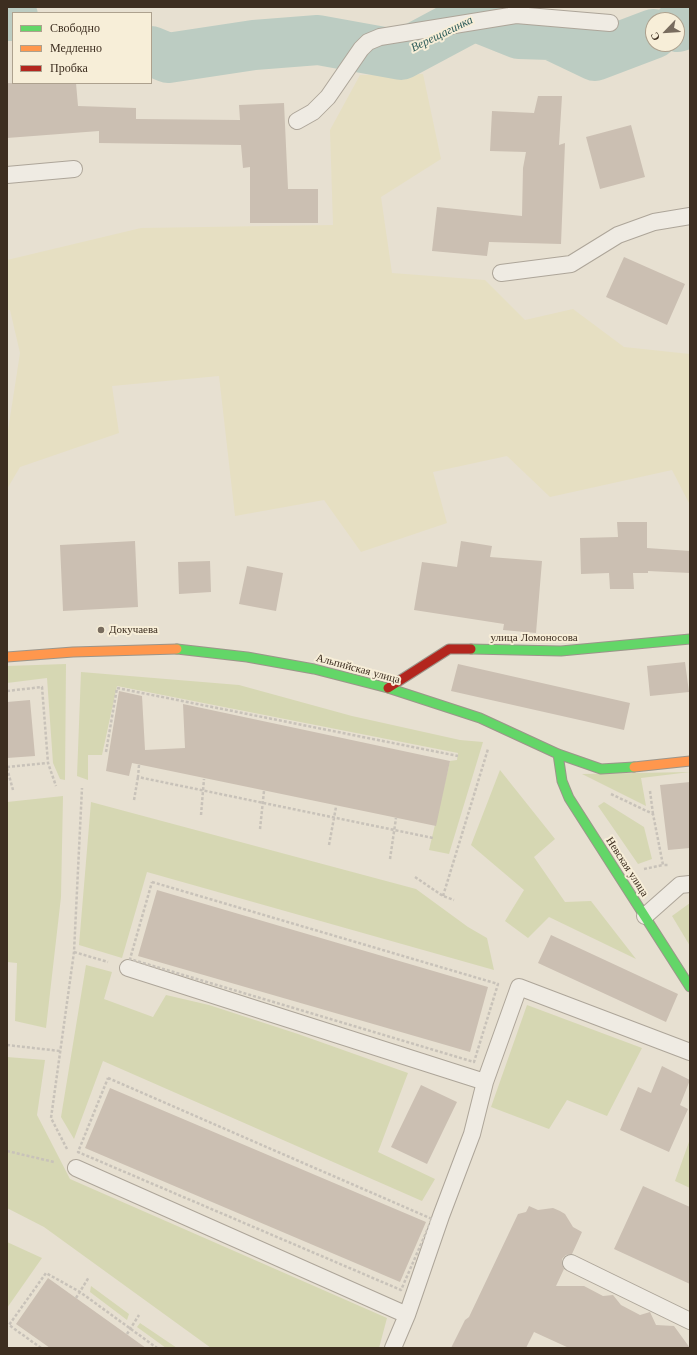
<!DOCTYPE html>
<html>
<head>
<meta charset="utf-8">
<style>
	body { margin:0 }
	#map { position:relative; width:697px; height:1355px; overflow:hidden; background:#e7e0d1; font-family:"Libre Baskerville",serif }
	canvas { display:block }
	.frame { position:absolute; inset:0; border:8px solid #3d2e20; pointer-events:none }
	.legend { position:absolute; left:12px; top:12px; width:140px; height:72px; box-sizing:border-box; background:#f7eed8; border:1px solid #ada18e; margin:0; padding:5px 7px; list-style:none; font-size:12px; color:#3d2e20 }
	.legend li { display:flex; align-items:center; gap:8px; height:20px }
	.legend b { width:20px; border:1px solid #ada18e }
	.north { position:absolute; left:645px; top:12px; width:40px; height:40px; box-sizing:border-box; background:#f7eed8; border:1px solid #ada18e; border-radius:50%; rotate:245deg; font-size:11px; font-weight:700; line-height:16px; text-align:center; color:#3d2e20 }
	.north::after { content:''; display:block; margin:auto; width:14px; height:18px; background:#786c5e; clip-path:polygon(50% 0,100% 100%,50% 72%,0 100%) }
</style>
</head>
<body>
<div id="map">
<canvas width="697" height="1355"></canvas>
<div class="frame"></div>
<ul class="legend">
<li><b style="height:5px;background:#63d668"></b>Свободно</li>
<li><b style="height:5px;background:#ff974d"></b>Медленно</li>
<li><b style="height:5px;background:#b3261e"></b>Пробка</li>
</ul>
<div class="north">С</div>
</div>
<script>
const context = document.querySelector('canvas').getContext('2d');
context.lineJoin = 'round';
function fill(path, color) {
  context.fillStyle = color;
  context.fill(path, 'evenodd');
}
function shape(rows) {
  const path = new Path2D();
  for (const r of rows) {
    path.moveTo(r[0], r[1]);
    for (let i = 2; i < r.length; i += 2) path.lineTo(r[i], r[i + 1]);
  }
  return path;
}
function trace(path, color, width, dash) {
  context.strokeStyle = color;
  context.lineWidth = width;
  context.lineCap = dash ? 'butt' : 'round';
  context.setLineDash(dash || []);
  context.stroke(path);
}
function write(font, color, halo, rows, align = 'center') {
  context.font = font + ' "Libre Baskerville",serif';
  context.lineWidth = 4;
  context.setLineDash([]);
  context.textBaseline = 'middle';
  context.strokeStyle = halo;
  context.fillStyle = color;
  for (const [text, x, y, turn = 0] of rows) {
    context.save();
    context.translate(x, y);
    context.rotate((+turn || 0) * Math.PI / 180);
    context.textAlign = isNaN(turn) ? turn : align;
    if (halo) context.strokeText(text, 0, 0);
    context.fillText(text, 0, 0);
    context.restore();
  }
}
fill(shape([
	[423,74,441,159,381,197,392,273,485,280,525,320,573,309,624,347,690,354,690,505,672,470,550,497,507,456,433,472,447,523,361,552,324,500,235,516,219,376,112,386,119,433,20,467,7,489,7,437,20,353,10,310,7,310,7,260,141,228,333,225,330,130,360,75]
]), '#e6dfc2');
fill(shape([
	[66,664,65,780,60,779,53,763,47,678,7,683,7,666],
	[81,672,239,685,352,716,460,740,483,742,449,854,429,850,450,761,457,760,458,753,117,686,102,755,88,755,88,780,77,776],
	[500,770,555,839,534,857,565,902,591,901,636,959,549,917,528,938,505,921,524,890,471,845],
	[690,772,641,778,646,806,582,774],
	[63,796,61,897,46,1028,15,1021,17,963,7,962,7,802],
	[91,802,416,889,468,927,487,938,494,970,147,872,122,958,79,945],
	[604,802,644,827,652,859,638,864,598,806],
	[690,903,690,946,672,916],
	[86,965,112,972,104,999,153,1017,166,995,209,1005,298,1034,408,1073,378,1152,435,1179,422,1201,103,1061,74,1139,61,1117],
	[527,1005,642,1048,607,1116,567,1100,549,1129,491,1107],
	[7,1057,45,1060,37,1115,70,1179,387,1318,379,1348,211,1348,44,1227,7,1208],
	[690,1139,690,1188,675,1181],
	[7,1242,42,1258,7,1308],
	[91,1286,129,1314,127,1320,90,1292],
	[140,1323,177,1348,166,1348,137,1327]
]), '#d6d7b3');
trace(shape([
	[7,16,13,16],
	[677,27,690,23],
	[151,51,168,58,254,45,318,40,401,55,474,16,519,34,551,35,595,56,653,34]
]), '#bcccc2', 50);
fill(shape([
	[7,83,76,83,78,106,136,108,136,119,240,120,239,105,284,103,288,189,318,189,318,223,250,223,250,167,243,168,241,145,99,143,99,131,7,138],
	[538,96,562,96,559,145,565,143,561,244,489,242,487,256,432,251,437,207,522,216,523,168,526,152,490,151,492,111,534,113],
	[631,125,645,177,600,189,586,137],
	[624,257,685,284,667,325,606,297],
	[617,522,647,522,647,548,690,551,690,573,648,571,648,573,633,573,634,589,610,589,609,573,581,574,580,538,618,537],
	[135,541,138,607,63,611,60,545],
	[461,541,492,546,490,557,542,561,536,633,503,630,504,624,414,610,422,562,457,567],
	[210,561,211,592,179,594,178,562],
	[247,566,283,573,276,611,239,604],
	[685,662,689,692,650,696,647,666],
	[458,664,630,703,624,730,451,691],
	[119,691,142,696,145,750,185,748,183,704,450,761,436,826,132,763,129,776,106,771],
	[30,700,35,756,7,758,7,702],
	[690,782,690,848,668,850,660,785],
	[157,890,488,987,470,1052,138,956],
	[551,935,678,994,666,1022,538,963],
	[662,1066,690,1080,680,1105,688,1109,669,1152,620,1130,638,1087,651,1093],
	[421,1085,457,1102,427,1164,391,1147],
	[110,1088,426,1222,400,1282,85,1148],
	[643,1186,690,1207,690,1284,614,1249],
	[529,1206,538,1210,553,1208,560,1211,565,1214,573,1227,582,1232,572,1254,566,1255,562,1259,562,1264,564,1269,556,1286,584,1286,603,1296,613,1295,621,1305,640,1315,650,1312,656,1325,674,1326,690,1348,569,1348,534,1332,526,1348,451,1348,465,1320,469,1317,518,1214,526,1212],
	[48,1278,146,1348,50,1348,16,1324]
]), '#cbbfb2');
const lane = shape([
	[516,15,610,23],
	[297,121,313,112,328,97,361,49,368,42,380,37,516,15,516,7],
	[7,175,74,169],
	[501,273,571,264,618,235,654,222,690,216],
	[645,916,680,885,690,884],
	[128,968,485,1082],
	[76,1168,407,1315],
	[571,1263,690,1321],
	[393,1348,407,1315,441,1216,472,1134,485,1082,519,987,690,1052]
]);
const fast = shape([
	[177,649,247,657,314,669,388,688,480,718,558,754,601,769,634,767],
	[471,649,561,651,690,639],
	[558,754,562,781,569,798,690,987]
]);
const slow = shape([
	[7,657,73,652,177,649],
	[634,767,690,761]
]);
const jam = shape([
	[388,688,449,649,471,649]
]);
trace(lane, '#ada599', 18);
trace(fast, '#9c958a', 11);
trace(slow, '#9c958a', 11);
trace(jam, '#9c958a', 11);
trace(shape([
	[7,691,42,687,48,763,56,786],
	[106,752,117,688,458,756],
	[139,765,138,777,433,838],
	[7,767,48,763],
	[7,768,13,790],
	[650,791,653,814],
	[611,794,653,814,663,865,668,865],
	[134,800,138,777],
	[201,815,204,779],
	[260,829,264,791],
	[329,845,336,807],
	[390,859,396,818],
	[644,869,663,865],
	[415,877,443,896,454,900],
	[152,882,498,984,474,1062,130,959,152,882],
	[443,896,488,749],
	[74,952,108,962],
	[7,1045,60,1051],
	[108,1078,432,1219,401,1290,78,1152,108,1078],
	[67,1149,51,1118,74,952,82,788],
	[7,1151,54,1162],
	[76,1298,89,1277],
	[127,1334,139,1315],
	[41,1348,9,1325,46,1273,80,1292,157,1348]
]), '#c8c2b9', 2.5, [3, 2]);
trace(lane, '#efebe3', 16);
trace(fast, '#63d668', 9);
trace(slow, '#ff974d', 9);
trace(jam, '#b3261e', 9);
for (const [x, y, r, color] of [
	[101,630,4,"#786c5e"]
]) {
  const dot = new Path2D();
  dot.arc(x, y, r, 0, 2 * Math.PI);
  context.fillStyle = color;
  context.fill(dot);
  trace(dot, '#f7eed8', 1.5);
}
write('11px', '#3d2e20', '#f7eed8', [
	["Докучаева",109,630]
], 'left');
write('11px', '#3d2e20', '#f7eed8', [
	["улица Ломоносова",534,638],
	["Альпийская улица",358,669,15],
	["Невская улица",627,867,57]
]);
write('italic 12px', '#2f5d5a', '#f7eed8', [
	["Верещагинка",442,34,-26]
]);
</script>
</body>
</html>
